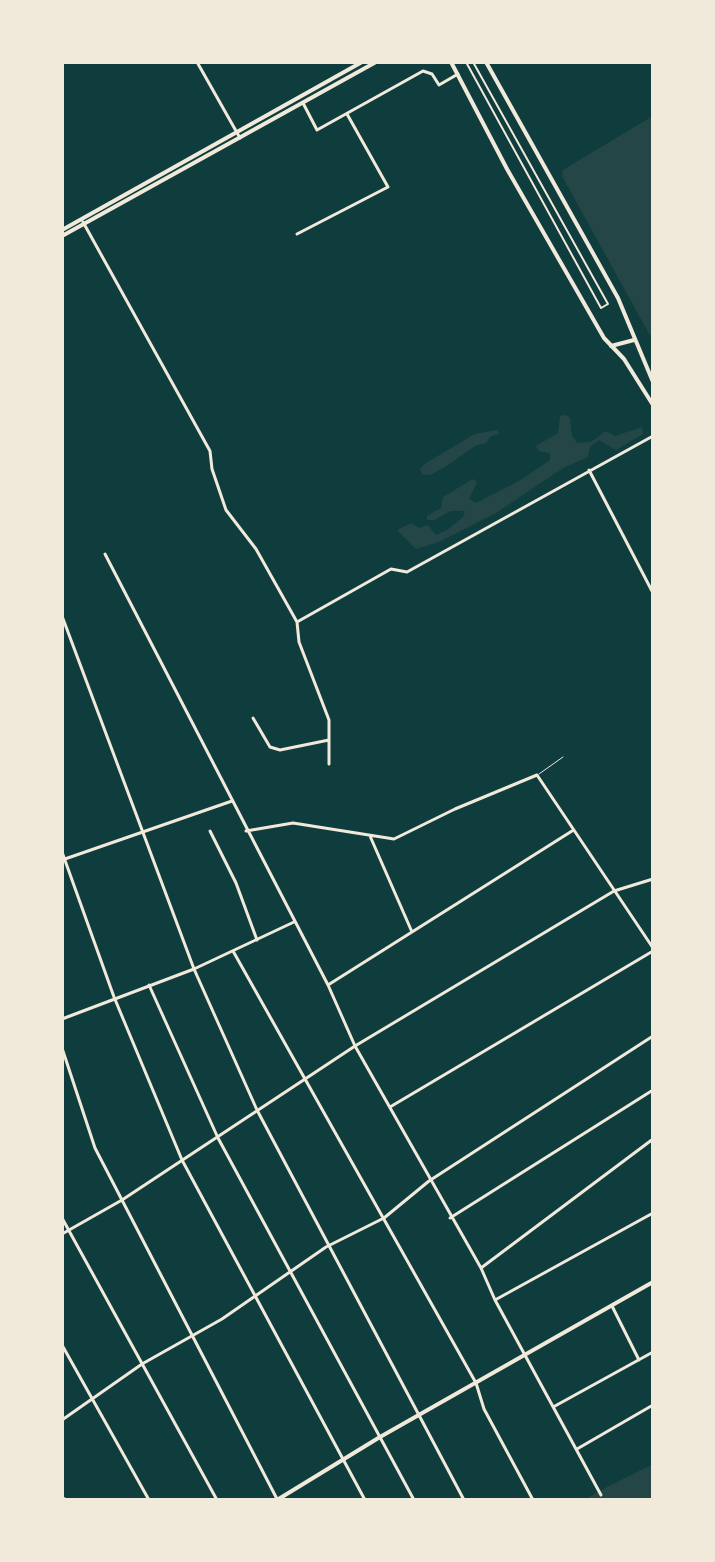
<!DOCTYPE html>
<html>
<head>
<meta charset="utf-8">
<style>
	body { margin:0 }
	#map { position:relative; width:715px; height:1562px; overflow:hidden; background:#0f3d3e; font-family:"Noto Serif",serif }
	canvas { display:block }
	.frame { position:absolute; inset:0; border:64px solid #f1e9da; pointer-events:none }
</style>
</head>
<body>
<div id="map">
<canvas width="715" height="1562"></canvas>
<div class="frame"></div>
</div>
<script>
const context = document.querySelector('canvas').getContext('2d');
context.lineJoin = 'round';
function fill(path, color) {
  context.fillStyle = color;
  context.fill(path, 'evenodd');
}
function shape(rows) {
  const path = new Path2D();
  for (const r of rows) {
    path.moveTo(r[0], r[1]);
    for (let i = 2; i < r.length; i += 2) path.lineTo(r[i], r[i + 1]);
  }
  return path;
}
function trace(path, color, width, dash) {
  context.strokeStyle = color;
  context.lineWidth = width;
  context.lineCap = dash ? 'butt' : 'round';
  context.setLineDash(dash || []);
  context.stroke(path);
}
fill(shape([
	[653,116,653,341,562,176,563,170],
	[566,415,570,418,572,436,577,443,591,442,606,431,615,436,642,427,643,434,616,450,599,440,590,447,588,457,563,468,496,513,439,542,416,549,397,530,411,523,419,528,428,525,436,535,447,530,463,517,465,511,451,511,434,520,427,520,427,516,441,508,443,497,473,479,477,482,469,499,476,503,519,481,550,460,550,453,539,451,536,446,558,433,560,416],
	[497,430,499,434,491,436,486,443,475,446,445,467,430,475,422,474,420,469,426,463,475,434],
	[653,1464,653,1500,584,1500,607,1487]
]), '#244646');
trace(shape([
	[539,774,563,757]
]), '#f1e9da', 1);
trace(shape([
	[466,62,601,308,608,304,473,62]
]), '#f1e9da', 2);
trace(shape([
	[303,103,317,130,423,71,432,74,439,85,458,74],
	[83,222,210,451,212,469,226,510,256,549,297,622,299,642,329,720,329,764],
	[297,234,388,187,347,114],
	[589,470,653,593],
	[105,554,328,985,355,1046,481,1268,495,1300,601,1495],
	[62,616,194,969,257,1110,464,1500],
	[297,622,391,569,407,572,653,436],
	[253,718,270,747,280,750,329,740],
	[210,831,236,883,257,940],
	[246,831,293,823,394,839,455,809,537,775,653,948],
	[370,836,412,932],
	[62,852,114,997,182,1160,365,1500],
	[62,860,232,801],
	[233,951,476,1383,484,1409,533,1500],
	[149,985,218,1138,414,1500],
	[328,985,572,831],
	[62,1019,194,969,294,922],
	[390,1107,653,951],
	[62,1218,217,1500],
	[450,1218,653,1090],
	[62,1234,122,1200,355,1046,614,891,653,879],
	[481,1268,653,1139],
	[495,1300,653,1213],
	[612,1306,639,1360],
	[62,1345,149,1500],
	[555,1406,653,1352],
	[62,1420,142,1364,222,1319,326,1247,384,1218,429,1181,653,1036],
	[577,1449,653,1405],
	[62,1498,67,1500]
]), '#f1e9da', 3);
trace(shape([
	[197,62,240,138],
	[62,1048,95,1148,277,1499]
]), '#f1e9da', 3);
trace(shape([
	[451,62,507,169,604,338,624,359,653,405],
	[486,62,618,298,653,382],
	[611,346,634,340],
	[277,1500,380,1437,653,1282]
]), '#f1e9da', 4);
trace(shape([
	[62,230,362,62],
	[62,236,376,62]
]), '#f1e9da', 4);
</script>
</body>
</html>
